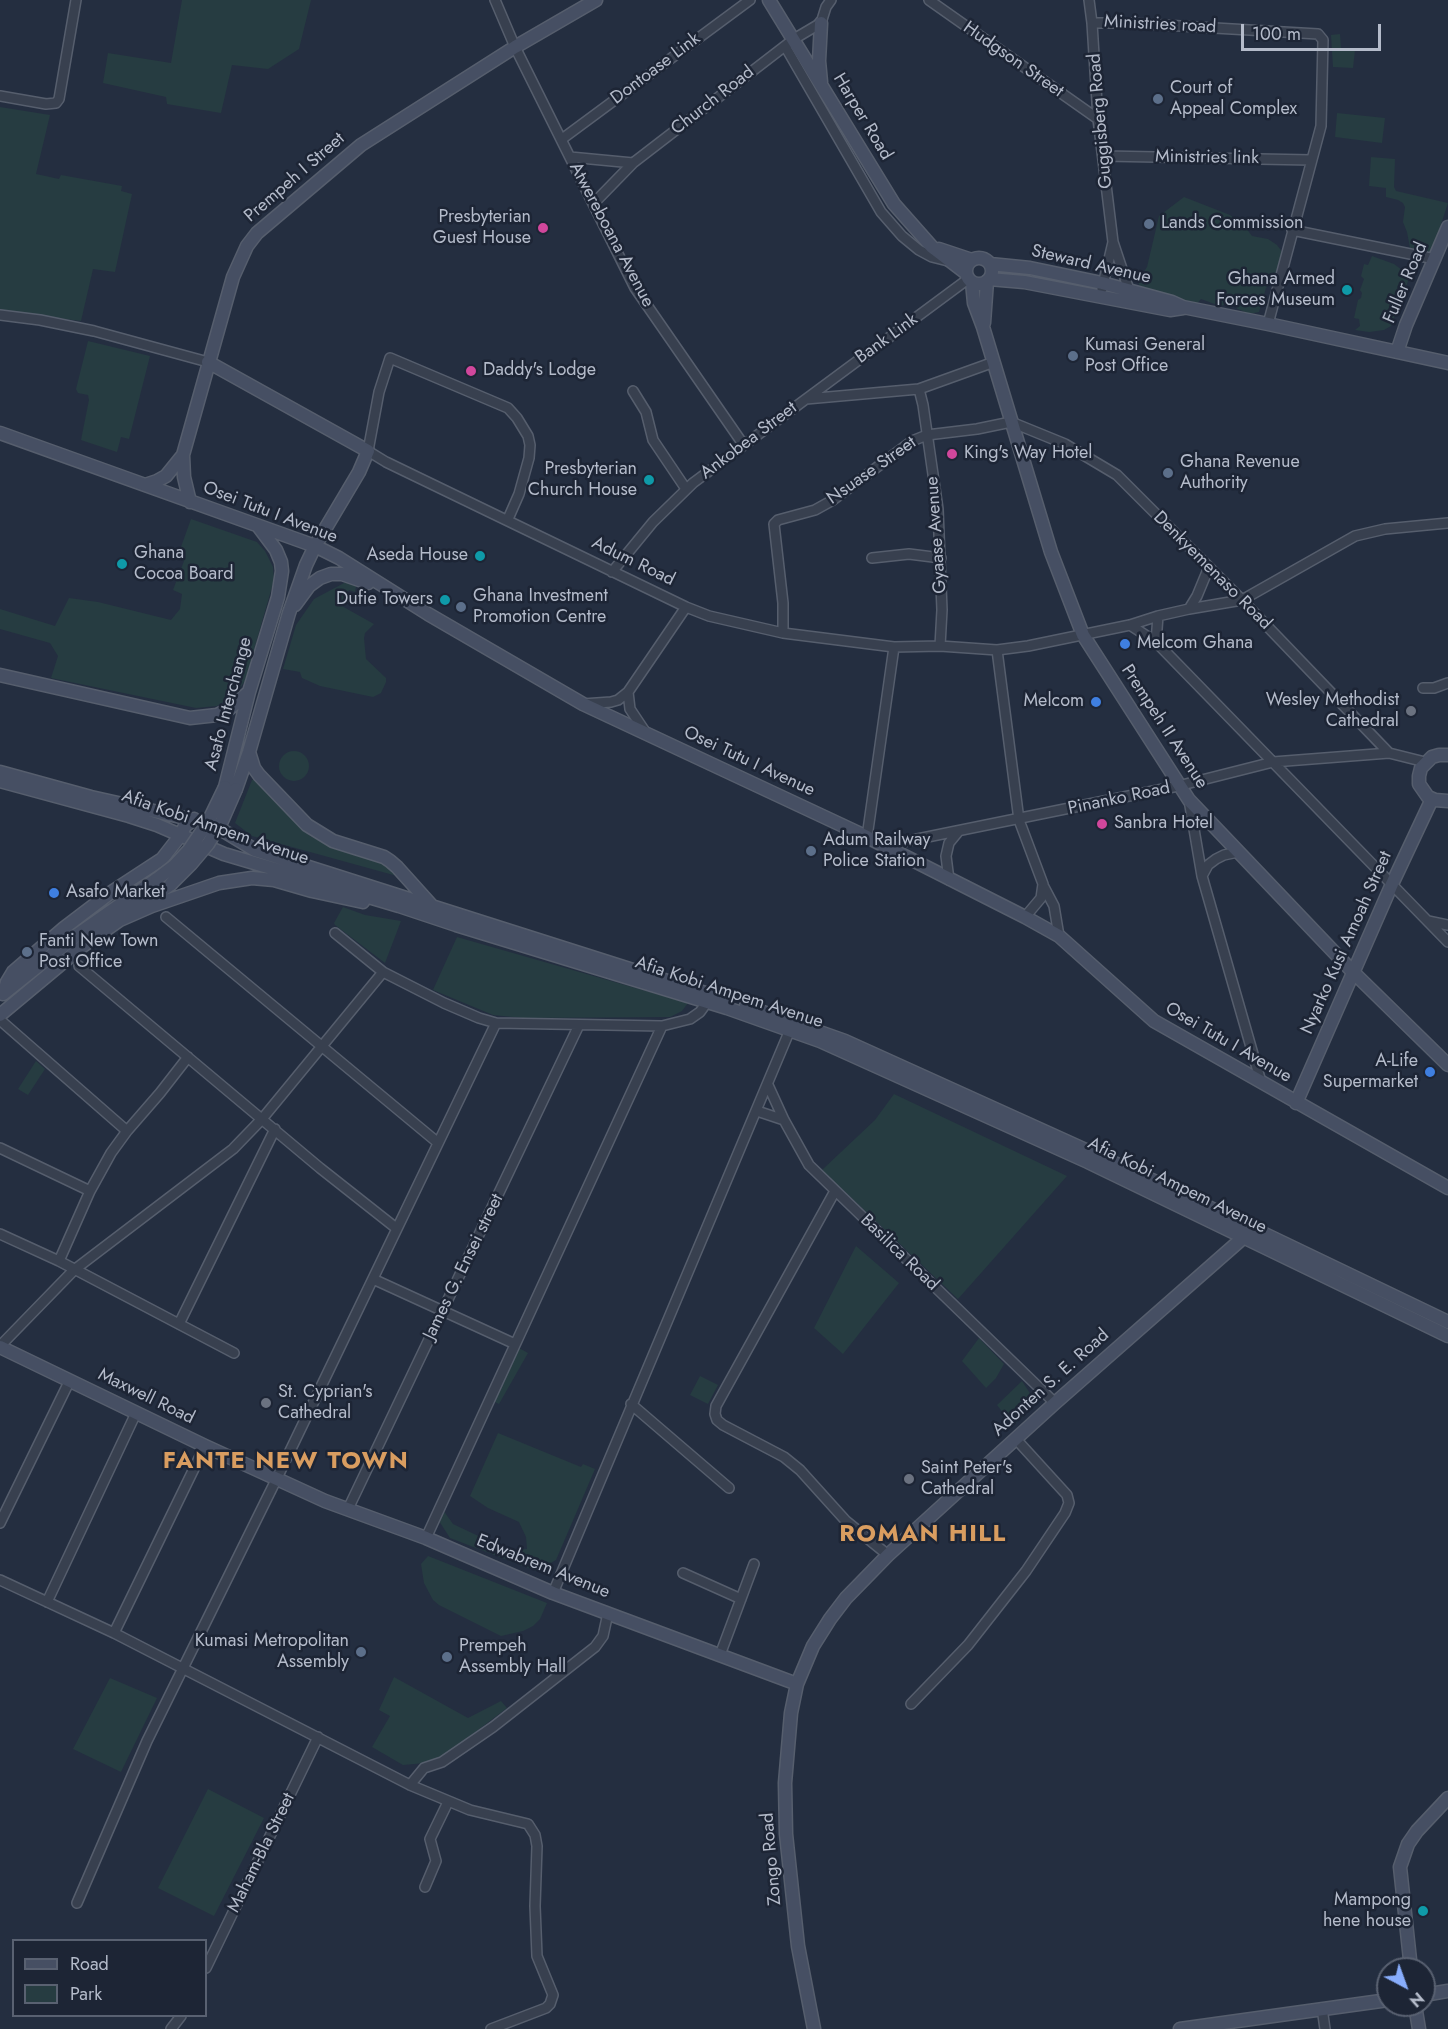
<!DOCTYPE html>
<html>
<head>
<meta charset="utf-8">
<style>
	body { margin:0 }
	#map { position:relative; width:1448px; height:2029px; overflow:hidden; background:#242e40; font-family:Jost,sans-serif }
	canvas { display:block }
	.legend { position:absolute; left:12px; top:1939px; width:195px; height:78px; box-sizing:border-box; background:#1d2535; border:2px solid #596171; margin:0; padding:8px 10px; list-style:none; font-size:18px; color:#b4bbca }
	.legend li { display:flex; align-items:center; gap:12px; height:30px }
	.legend b { width:30px; border:2px solid #596171 }
	.north { position:absolute; left:1376px; top:1957px; width:60px; height:60px; box-sizing:border-box; background:#1d2535; border:2px solid #596171; border-radius:50%; rotate:139deg; font-size:16px; font-weight:700; line-height:24px; text-align:center; color:#b4bbca }
	.north::after { content:''; display:block; margin:auto; width:21px; height:27px; background:#88adfc; clip-path:polygon(50% 0,100% 100%,50% 72%,0 100%) }
	.scale { position:absolute; left:1241px; top:24px; width:140px; height:27px; box-sizing:border-box; border:3px solid #b4bbca; border-top:0; padding-left:8px; font-size:18px; line-height:21px; white-space:nowrap; color:#b4bbca; -webkit-text-stroke:4px #1d2535; paint-order:stroke }
</style>
</head>
<body>
<div id="map">
<canvas width="1448" height="2029"></canvas>
<ul class="legend">
<li><b style="height:8px;background:#464f63"></b>Road</li>
<li><b style="height:16px;background:#263c41"></b>Park</li>
</ul>
<div class="north">N</div>
<div class="scale">100 m</div>
</div>
<script>
const context = document.querySelector('canvas').getContext('2d');
context.lineJoin = 'round';
function fill(path, color) {
  context.fillStyle = color;
  context.fill(path, 'evenodd');
}
function shape(rows) {
  const path = new Path2D();
  for (const r of rows) {
    if (r.length === 3) {
      path.moveTo(r[0] + r[2], r[1]);
      path.arc(r[0], r[1], r[2], 0, 2 * Math.PI);
      continue;
    }
    path.moveTo(r[0], r[1]);
    for (let i = 2; i < r.length; i += 2) path.lineTo(r[i], r[i + 1]);
  }
  return path;
}
function trace(path, color, width, dash) {
  context.strokeStyle = color;
  context.lineWidth = width;
  context.lineCap = dash ? 'butt' : 'round';
  context.setLineDash(dash || []);
  context.stroke(path);
}
function write(font, color, halo, rows, align = 'center') {
  context.font = font + ' Jost,sans-serif';
  context.lineWidth = 5;
  context.setLineDash([]);
  context.textBaseline = 'middle';
  context.strokeStyle = halo;
  context.fillStyle = color;
  for (const [text, x, y, turn = 0] of rows) {
    context.save();
    context.translate(x, y);
    context.rotate((+turn || 0) * Math.PI / 180);
    context.textAlign = isNaN(turn) ? turn : align;
    if (halo) context.strokeText(text, 0, 0);
    context.fillText(text, 0, 0);
    context.restore();
  }
}
fill(shape([
	[182,0,311,0,299,49,268,69,232,65,221,113,167,104,166,97,103,83,108,53,171,63],
	[1340,34,1341,49,1355,50,1353,68,1333,67,1331,35],
	[0,107,50,115,36,174,59,179,61,175,122,186,121,191,132,194,115,272,93,269,81,321,0,311],
	[1337,113,1385,118,1382,143,1335,137],
	[1371,157,1395,159,1394,187,1396,191,1448,203,1432,252,1429,253,1410,248,1407,232,1403,222,1405,207,1403,203,1398,200,1386,197,1386,188,1369,186],
	[1184,197,1230,215,1246,228,1252,236,1268,239,1277,245,1283,253,1278,276,1266,288,1259,312,1249,314,1238,309,1231,303,1220,306,1201,299,1195,306,1147,294,1140,287,1138,281,1147,267,1159,216],
	[1372,256,1394,264,1410,276,1391,326,1384,330,1369,332,1355,330,1360,326,1359,319,1354,318,1358,300,1361,298,1362,293,1360,290,1364,279,1361,276,1364,264,1368,265],
	[88,341,150,356,129,439,121,437,117,452,81,440,89,400,88,395,78,393,76,389],
	[191,519,257,542,265,551,273,567,274,580,245,681,236,694,217,706,196,708,51,678,58,656,50,643,0,629,0,609,55,626,69,598,98,602,171,620,180,609,182,594,173,590,184,561,177,558],
	[346,582,356,586,355,592,349,590,340,605,374,624,365,633,364,638,366,659,386,678,386,682,381,693,373,697,320,686,302,678,300,672,283,669,296,625,314,599],
	[294,766,15],
	[252,780,255,780,310,836,327,844,373,858,388,866,397,876,252,836,235,823],
	[343,907,365,915,401,921,385,963,335,925,334,923],
	[457,937,688,1003,682,1011,670,1017,523,1018,493,1015,433,990],
	[36,1061,45,1069,28,1095,18,1089],
	[894,1094,1067,1176,958,1299,822,1170,875,1120],
	[856,1246,899,1283,843,1354,814,1328],
	[979,1338,1004,1364,996,1378,986,1388,962,1361],
	[519,1348,528,1353,499,1404,493,1401],
	[700,1376,718,1385,708,1404,690,1395],
	[1022,1381,1033,1398,1031,1409,1013,1426,997,1405],
	[498,1433,581,1467,583,1464,595,1469,556,1560,536,1571,450,1538,439,1521,443,1510,453,1524,510,1551,527,1549,526,1537,519,1522,488,1508,470,1496],
	[428,1556,547,1603,540,1619,533,1626,523,1631,501,1636,439,1605,433,1600,424,1583,421,1564],
	[394,1677,468,1718,501,1701,507,1708,436,1762,403,1765,372,1747,390,1716,379,1710],
	[110,1678,157,1698,121,1772,73,1749],
	[208,1789,264,1818,214,1916,158,1888]
]), '#263c41');
const street = shape([
	[495,0,515,47,635,288,743,444],
	[929,0,1098,119],
	[1089,0,1092,23,1098,119,1113,242,1130,293],
	[1092,23,1129,23,1318,34,1323,40,1321,126,1268,324],
	[785,46,881,212,902,236,919,250,932,257,948,261],
	[0,96,46,104,56,103,59,99,76,0],
	[562,139,750,0],
	[1104,156,1311,160],
	[570,157,633,163],
	[594,203,633,163,794,39,821,23,826,7,831,0],
	[1292,230,1435,259],
	[1102,289,1113,242],
	[0,315,40,320,94,331,208,362],
	[919,389,923,405,938,509,942,610,940,646],
	[633,391,646,412,653,440,686,489],
	[806,399,968,279],
	[508,519,519,494,529,458,530,445,528,436,517,418,508,408,390,358,379,392,368,451,386,462,686,607,709,616,783,633,894,647,940,646,997,650,1028,646,1130,625,1158,616,1189,609,1242,600,1355,536,1385,529,1448,523],
	[872,558,909,554,941,558],
	[612,572,653,522,693,483,806,399,919,389,994,362],
	[1189,609,1197,596,1209,567],
	[1130,625,1156,642,1448,942],
	[783,633,783,603,774,524,778,520,815,510,833,500,912,441,927,435,977,429,1011,422,1065,444,1117,475,1242,600,1389,753],
	[1156,642,1158,616],
	[997,650,1019,820,1043,884,1041,898,1025,917],
	[1423,688,1434,688,1448,683],
	[628,692,630,709,646,733],
	[583,704,611,702,618,700,628,692,686,607],
	[1189,800,1202,876,1261,1082],
	[867,837,894,647],
	[883,846,1178,786,1273,762,1389,753,1425,762],
	[1202,876,1208,865,1216,859,1224,855,1238,852],
	[949,880,946,856,949,843,958,832],
	[1044,887,1054,906,1059,936],
	[166,917,437,1142],
	[1428,921,1448,925],
	[79,966,320,1168,396,1228],
	[383,972,444,1003,479,1018,496,1023,662,1026,690,1019,700,1012,710,998],
	[0,1020,127,1131],
	[768,1085,784,1120,809,1165,1055,1403],
	[757,1111,784,1120],
	[0,1148,90,1191],
	[835,1191,716,1406,715,1414,717,1420,723,1425,784,1457,800,1470,846,1521,888,1555],
	[0,1234,59,1261,234,1353],
	[59,1261,90,1191,111,1153,127,1131,160,1093,188,1057],
	[373,1279,515,1344],
	[179,1324,275,1129],
	[0,1346,74,1270,233,1149,262,1119,383,972,335,933],
	[631,1404,729,1488],
	[348,1509,579,1025],
	[0,1523,70,1380],
	[426,1538,662,1026],
	[683,1573,741,1599],
	[0,1580,114,1633,410,1785,470,1810,528,1824,535,1835,537,1846,535,1906,537,1956,553,1995,550,2004,546,2008,491,2029],
	[553,1593,792,1025],
	[47,1602,136,1413],
	[114,1633,205,1446],
	[720,1655,754,1564],
	[911,1704,968,1645,1026,1571,1065,1513,1069,1503,1067,1495,1015,1438],
	[410,1785,424,1768,442,1762,493,1727,595,1647,603,1636,608,1613],
	[425,1887,436,1861,430,1839,448,1802],
	[77,1903,147,1741,277,1478,496,1023],
	[206,1968,318,1737],
	[1322,2008,1325,2029],
	[171,2029,181,2016]
]);
const secondary = shape([
	[769,0,894,204,932,247,966,273],
	[821,82,819,61,821,23],
	[939,249,972,260],
	[979,271,13],
	[990,264,1030,268,1102,283,1172,302,1183,307,1268,324,1448,363],
	[989,279,1024,282,1170,310,1183,308],
	[972,282,974,303,983,327,1051,552,1083,635,1189,800,1353,972,1448,1065],
	[984,323,987,281],
	[1397,352,1406,325,1448,227],
	[208,362,368,451,359,472,315,546,306,565,289,613,249,752,236,789],
	[0,433,315,546,339,558,428,614,583,704,867,837,1025,917,1059,936,1154,1021,1448,1188],
	[145,485,157,481,166,476,183,455],
	[190,502,184,477,183,455,233,277,247,246,257,233,361,145,515,47,596,0],
	[295,605,309,586,320,578,331,574,342,574,368,583],
	[0,675,190,718,217,715,229,709,249,692],
	[249,752,254,768,259,775,307,825,333,841,384,857,390,861,397,867,433,907],
	[1448,755,1439,755,1432,757,1421,768,1419,776,1419,784,1428,797,1435,800,1448,801],
	[0,772,91,797,212,824,255,850,727,1000],
	[0,781,129,816,157,825,224,854,399,906,456,925,727,1008,820,1041,1088,1162,1448,1336],
	[225,787,249,692,278,597,282,571,281,562,276,550,258,526],
	[120,920,152,906,219,883,252,878,274,880,312,891,363,902],
	[4,993,7,982,13,972,64,928,110,893,162,859,180,836,185,826,194,819],
	[3,994,77,935,157,879],
	[746,1006,845,1041,1152,1180,1448,1322],
	[0,1015,84,945,171,884],
	[1296,1103,1392,884,1432,799],
	[0,1347,205,1446,325,1501,426,1538,553,1593,797,1684],
	[1411,1969,1400,1867,1408,1844,1417,1831,1448,1798],
	[1424,1995,1448,1991],
	[1415,2005,1419,2029],
	[814,2029,798,1946,786,1834,785,1783,791,1713,797,1684,813,1646,830,1619,846,1598,888,1555,1055,1403,1244,1237,1248,1232],
	[1180,2029,1388,2000]
]);
trace(street, '#565e6d', 12);
trace(secondary, '#565e6d', 15);
trace(street, '#38404f', 9);
trace(secondary, '#464f63', 12);
const secondaryBridge = shape([
	[157,879,174,866,189,850,208,822,225,787],
	[171,884,191,864,208,844,222,821,236,789]
]);
trace(secondaryBridge, '#565e6d', 15, []);
trace(secondaryBridge, '#464f63', 12);
for (const [x, y, r, color] of [
	[1158,99,6,"#5c6f8a"],
	[1149,224,6,"#5c6f8a"],
	[543,228,6,"#d1479c"],
	[1347,290,6,"#0f9aa8"],
	[1073,356,6,"#5c6f8a"],
	[471,371,6,"#d1479c"],
	[952,454,6,"#d1479c"],
	[1168,473,6,"#5c6f8a"],
	[649,480,6,"#0f9aa8"],
	[480,556,6,"#0f9aa8"],
	[122,564,6,"#0f9aa8"],
	[445,600,6,"#0f9aa8"],
	[461,607,6,"#5c6f8a"],
	[1125,644,6,"#3f7fe0"],
	[1096,702,6,"#3f7fe0"],
	[1411,711,6,"#6b7280"],
	[1102,824,6,"#d1479c"],
	[811,851,6,"#5c6f8a"],
	[54,893,6,"#3f7fe0"],
	[27,952,6,"#5c6f8a"],
	[1430,1072,6,"#3f7fe0"],
	[266,1403,6,"#6b7280"],
	[909,1479,6,"#6b7280"],
	[361,1652,6,"#5c6f8a"],
	[447,1657,6,"#5c6f8a"],
	[1423,1911,6,"#0f9aa8"]
]) {
  const dot = new Path2D();
  dot.arc(x, y, r, 0, 2 * Math.PI);
  context.fillStyle = color;
  context.fill(dot);
  trace(dot, '#1d2535', 2);
}
write('18px', '#b4bbca', '#1d2535', [
	["Ministries road",1160,25,3],
	["Hudgson Street",1013,60,35],
	["Dontoase Link",656,69,-37],
	["Church Road",713,101,-38],
	["Harper Road",862,117,59],
	["Guggisberg Road",1101,121,-95],
	["Ministries link",1207,158,1],
	["Prempeh I Street",295,178,-41],
	["Atwereboana Avenue",611,235,62],
	["Steward Avenue",1091,265,13],
	["Fuller Road",1406,283,-67],
	["Bank Link",887,339,-36],
	["Ankobea Street",749,441,-37],
	["Nsuase Street",872,471,-35],
	["Osei Tutu I Avenue",270,513,21],
	["Gyaase Avenue",937,535,-94],
	["Adum Road",633,562,26],
	["Denkyemenaso Road",1212,571,45],
	["Asafo Interchange",229,704,-75],
	["Prempeh II Avenue",1164,727,57],
	["Osei Tutu I Avenue",749,762,25],
	["Pinanko Road",1119,799,-12],
	["Afia Kobi Ampem Avenue",215,828,19],
	["Nyarko Kusi Amoah Street",1347,943,-66],
	["Afia Kobi Ampem Avenue",729,993,18],
	["Osei Tutu I Avenue",1228,1043,30],
	["Afia Kobi Ampem Avenue",1177,1186,26],
	["Basilica Road",899,1253,44],
	["James G. Ensei street",464,1267,-64],
	["Adonten S. E. Road",1051,1383,-42],
	["Maxwell Road",146,1397,26],
	["Edwabrem Avenue",543,1567,22],
	["Maham-Bla Street",262,1853,-64],
	["Zongo Road",772,1859,-95]
]);
write('18px', '#b4bbca', '#1d2535', [
	["Court of",1170,89],
	["Appeal Complex",1170,110],
	["Presbyterian",531,218,"right"],
	["Guest House",531,239,"right"],
	["Lands Commission",1161,224],
	["Ghana Armed",1335,280,"right"],
	["Forces Museum",1335,301,"right"],
	["Kumasi General",1085,346],
	["Post Office",1085,367],
	["Daddy's Lodge",483,371],
	["King's Way Hotel",964,454],
	["Ghana Revenue",1180,463],
	["Authority",1180,484],
	["Presbyterian",637,470,"right"],
	["Church House",637,491,"right"],
	["Ghana",134,554],
	["Cocoa Board",134,575],
	["Aseda House",468,556,"right"],
	["Ghana Investment",473,597],
	["Promotion Centre",473,618],
	["Dufie Towers",433,600,"right"],
	["Melcom Ghana",1137,644],
	["Wesley Methodist",1399,701,"right"],
	["Cathedral",1399,722,"right"],
	["Melcom",1084,702,"right"],
	["Sanbra Hotel",1114,824],
	["Adum Railway",823,841],
	["Police Station",823,862],
	["Asafo Market",66,893],
	["Fanti New Town",39,942],
	["Post Office",39,963],
	["A-Life",1418,1062,"right"],
	["Supermarket",1418,1083,"right"],
	["St. Cyprian's",278,1393],
	["Cathedral",278,1414],
	["Saint Peter's",921,1469],
	["Cathedral",921,1490],
	["Kumasi Metropolitan",349,1642,"right"],
	["Assembly",349,1663,"right"],
	["Prempeh",459,1647],
	["Assembly Hall",459,1668],
	["Mampong",1411,1901,"right"],
	["hene house",1411,1922,"right"]
], 'left');
context.letterSpacing = '1.5px';
write('bold 24px', '#d99d60', '#1d2535', [
	["FANTE NEW TOWN",286,1462],
	["ROMAN HILL",923,1535]
]);
context.letterSpacing = '0px';
</script>
</body>
</html>
